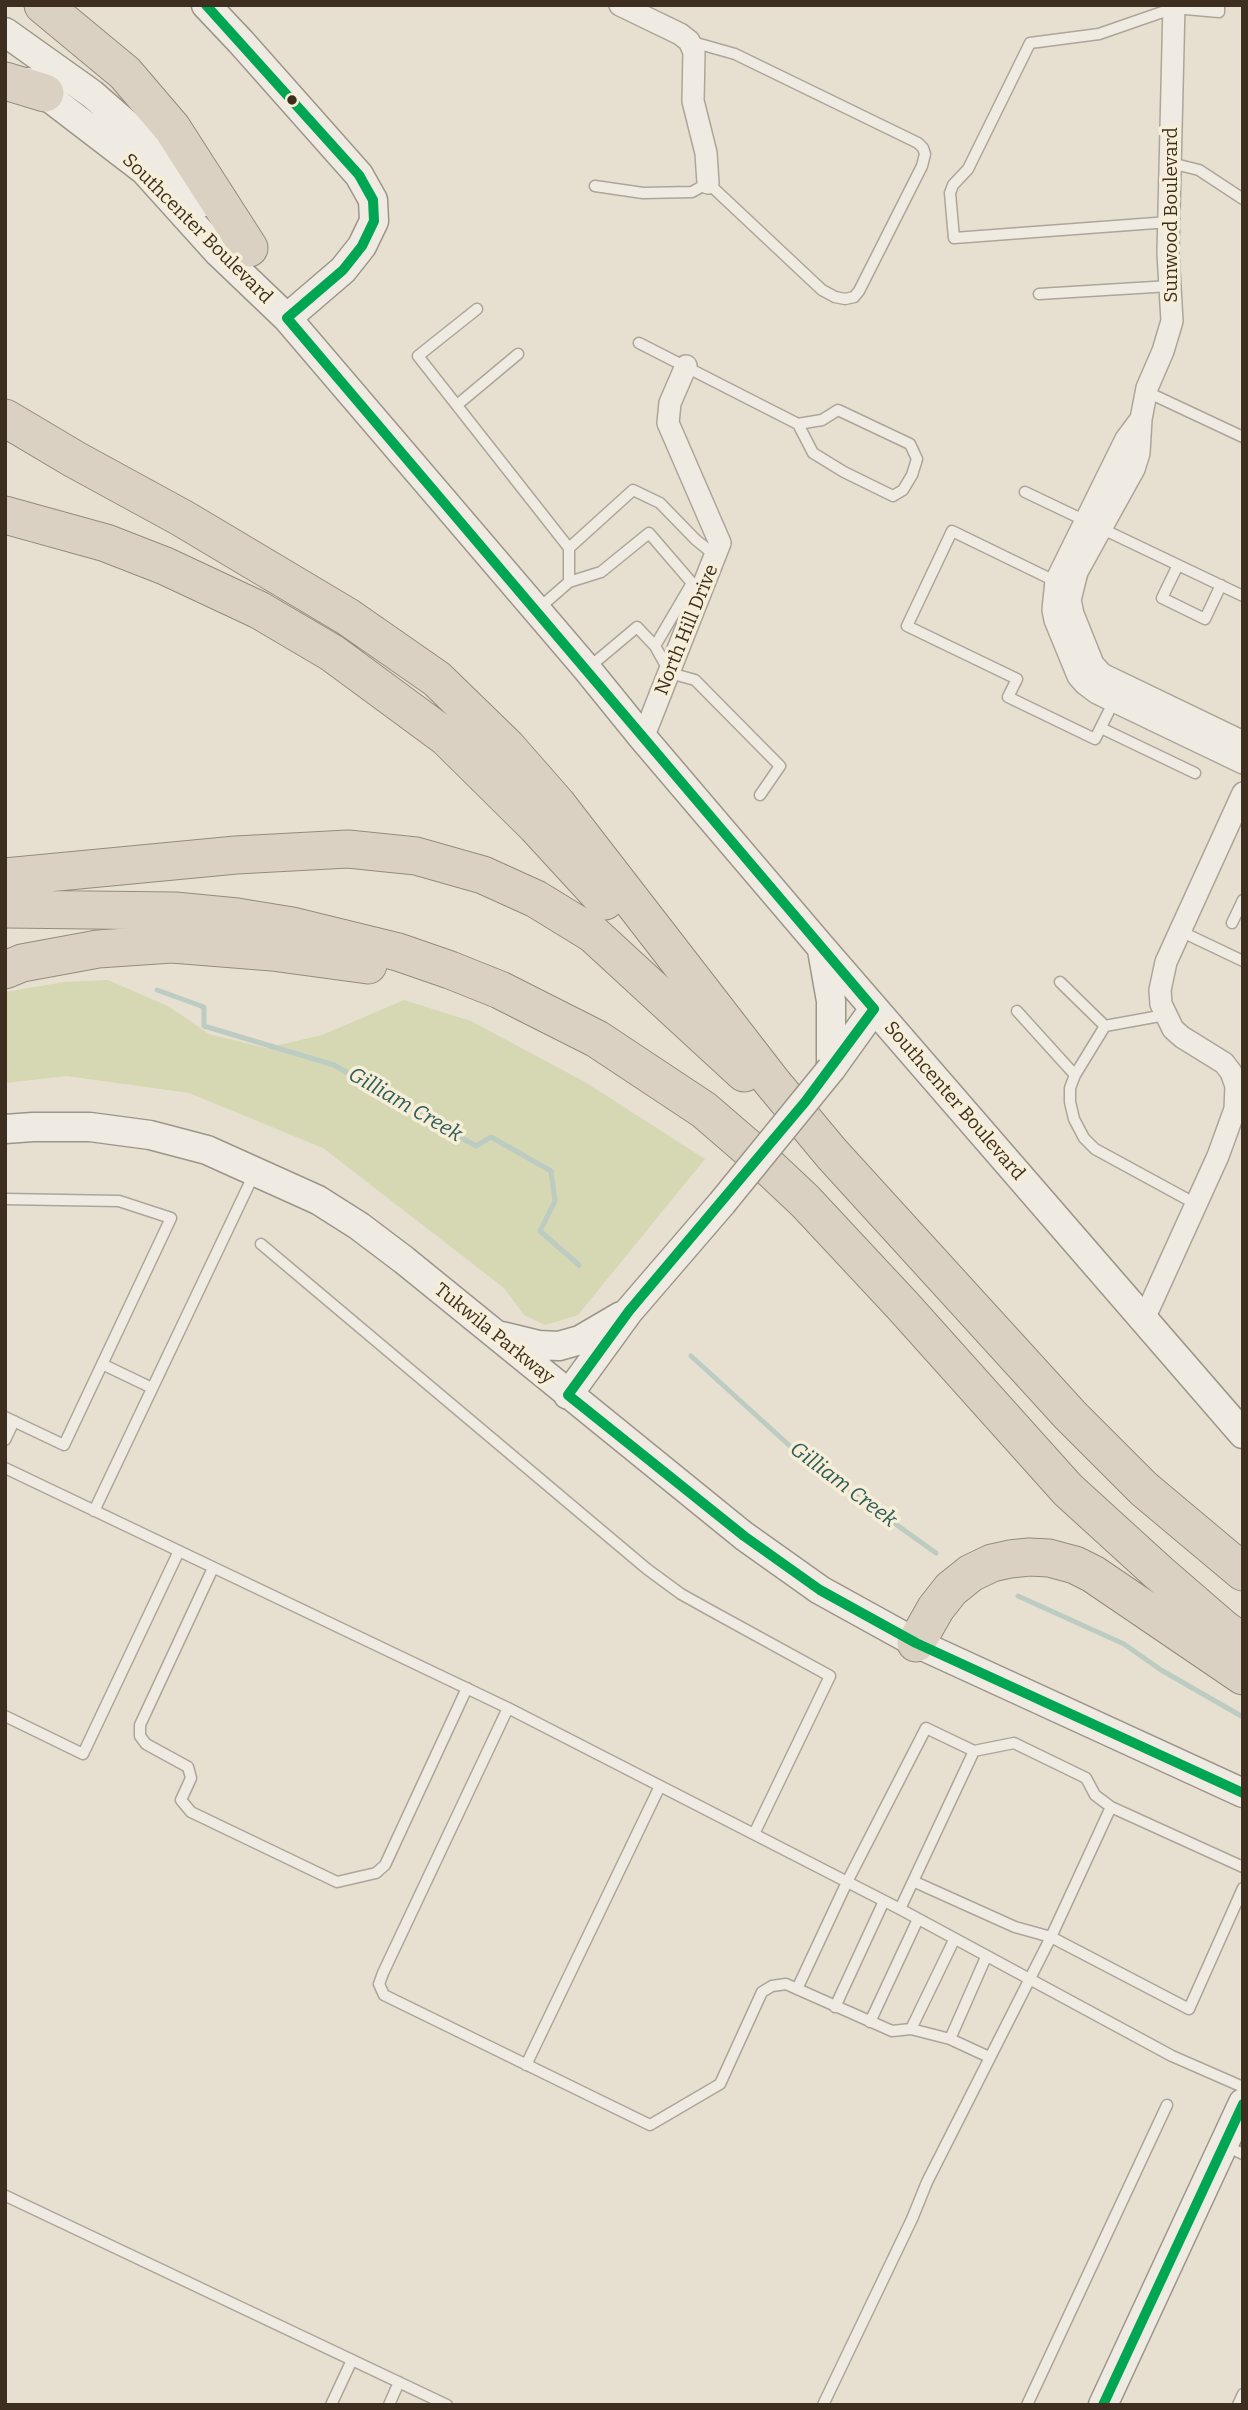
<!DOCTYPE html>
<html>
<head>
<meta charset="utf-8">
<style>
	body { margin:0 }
	#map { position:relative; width:1248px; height:2410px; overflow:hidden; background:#e7e0d1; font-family:Bitter,serif }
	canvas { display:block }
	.frame { position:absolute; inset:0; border:7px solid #3d2e20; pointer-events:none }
</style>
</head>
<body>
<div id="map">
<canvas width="1248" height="2410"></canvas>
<div class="frame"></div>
</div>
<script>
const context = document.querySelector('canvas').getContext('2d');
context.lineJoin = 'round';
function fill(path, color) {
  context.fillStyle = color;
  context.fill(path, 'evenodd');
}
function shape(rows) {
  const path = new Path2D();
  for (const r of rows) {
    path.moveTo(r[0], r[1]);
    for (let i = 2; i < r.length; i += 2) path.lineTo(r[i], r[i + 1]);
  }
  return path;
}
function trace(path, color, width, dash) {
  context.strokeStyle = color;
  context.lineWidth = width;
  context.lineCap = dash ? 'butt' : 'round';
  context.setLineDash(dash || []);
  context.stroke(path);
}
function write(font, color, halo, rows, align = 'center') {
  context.font = font + ' Bitter,serif';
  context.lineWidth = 7;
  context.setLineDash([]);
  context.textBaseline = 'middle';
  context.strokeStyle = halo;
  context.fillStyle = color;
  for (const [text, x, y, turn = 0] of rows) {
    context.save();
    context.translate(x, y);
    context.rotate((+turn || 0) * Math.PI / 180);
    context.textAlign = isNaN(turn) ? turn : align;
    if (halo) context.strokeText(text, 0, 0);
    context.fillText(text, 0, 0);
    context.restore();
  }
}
fill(shape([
	[108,980,168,1006,209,1034,266,1048,322,1035,404,1000,471,1021,585,1082,705,1159,578,1315,545,1325,524,1315,504,1288,323,1148,189,1093,67,1076,5,1083,5,992,64,982]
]), '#d6d7b3');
trace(shape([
	[157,990,204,1007,204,1026,334,1065,476,1146,491,1137,551,1171,555,1201,540,1231,579,1265],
	[691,1356,802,1457,936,1553],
	[1018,1596,1124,1644,1161,1670,1243,1717]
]), '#bcccc2', 5);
const lane = shape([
	[1171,163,1199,170,1243,199],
	[595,186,643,193,692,192,708,183,822,290,835,297,845,299,854,297,859,291,922,166,925,154,923,148,918,143,735,54,689,41],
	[1169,222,954,238,950,193,953,185,968,169,1030,43,1099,34,1174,8,1219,12,1219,5],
	[1039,294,1170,286],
	[477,309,418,356,569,548,633,490,660,503,696,540,716,556],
	[639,343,798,424,813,453,844,472,893,496,903,490,912,475,917,459,910,444,838,410,822,420,798,424],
	[1147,392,1243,437],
	[457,405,518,354],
	[1025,492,1243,596],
	[1178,565,1162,598,1205,619,1221,585],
	[569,582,601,572,649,533,692,583,655,646,670,673,695,680,780,766,760,795],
	[1057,582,952,531,907,626,1017,679,1008,697,1095,739,1115,699],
	[538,609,569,582,569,548],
	[587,669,637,627,655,646],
	[1101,728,1195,773],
	[1232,923,1243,900],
	[1180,931,1243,961],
	[1060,982,1105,1026],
	[1017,1011,1075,1075],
	[1165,1015,1105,1026,1075,1075,1070,1088,1070,1102,1074,1119,1084,1138,1095,1149,1196,1204],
	[5,1199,119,1201,171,1218,64,1445,5,1417],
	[261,1244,647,1569,681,1594,717,1614,830,1676,754,1834],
	[102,1364,152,1388],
	[5,1440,14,1421],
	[5,1468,508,1708,900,1909,1172,2056,1243,2087],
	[94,1511,255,1172],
	[213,1568,140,1725,140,1736,146,1744,188,1767,191,1778,181,1800,191,1812,337,1882,376,1873,385,1865,467,1688],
	[508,1708,383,1973,379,1984,384,1995,650,2125,720,2084,762,1992,772,1986,786,1984,892,2031,911,2029,950,2039,989,2057],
	[5,1716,83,1754,179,1551],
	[915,1882,1015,1927,1051,1937,1111,1807],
	[900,1909,974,1751],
	[797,1989,847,1882,926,1728,974,1751,1014,1743,1086,1778,1095,1795,1111,1807,1243,1867],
	[835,2007,884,1901],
	[870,2022,918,1919],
	[911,2029,954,1940],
	[950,2039,986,1957],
	[526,2065,660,1786],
	[1226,2146,1243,2154],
	[6,2196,447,2405],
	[331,2405,352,2360],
	[389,2405,399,2382],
	[823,2405,912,2219,927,2182,1051,1937,1189,2009,1243,1888],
	[1027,2405,1167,2105],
	[1238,2405,1243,2394]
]);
const street = shape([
	[620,5,680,34,689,41,694,52,693,101,706,153,708,183],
	[1141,419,1147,388,1163,351,1172,321,1168,253,1174,5],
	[643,738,720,543,668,423,670,403,686,366],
	[1243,742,1102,674,1093,664,1073,614,1070,600,1077,572,1134,469,1139,453,1141,419,1126,439,1056,581,1053,610,1055,620,1078,676,1085,684,1097,693,1243,763],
	[1144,1319,1218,1156,1235,1109,1236,1086,1231,1072,1224,1063,1182,1037,1173,1029,1161,1004,1160,990,1166,962,1243,793]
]);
const secondary = shape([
	[206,5,241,42,359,175,373,200,374,221,362,246,343,270,287,318],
	[5,32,92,94,161,154,206,202],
	[29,82,145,171,219,253,287,318,587,669,643,738,821,947,1243,1434],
	[822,950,831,1001,831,1069],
	[831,1069,874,1009],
	[5,1129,33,1127,90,1127,150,1135,207,1150,318,1200,359,1226,404,1260,744,1536,820,1590,916,1643,1243,1793],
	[502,1336,539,1345,559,1346,580,1340,621,1316],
	[568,1395,629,1311,722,1203],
	[1103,2405,1243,2103]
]);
const highway = shape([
	[43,5,125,73,172,128,249,248],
	[5,81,45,93],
	[5,418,74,459,182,518,348,617,437,679,507,747,557,804,772,1082,832,1154,1070,1415,1144,1489,1243,1572],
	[5,515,106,543,165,566,259,610,332,653,446,737,536,826,605,901],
	[5,877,236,855,348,849,416,856,483,875,536,899,593,934,744,1073],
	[5,909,175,911,237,917,292,926,398,952,450,970,500,990,597,1039,704,1110,755,1154,805,1201,903,1306,1068,1490,1158,1572,1225,1630,1243,1642],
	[5,970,22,963,98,949,172,944,272,952,368,965],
	[916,1643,936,1608,951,1589,971,1573,992,1563,1010,1559,1029,1557,1049,1558,1075,1565,1093,1574,1243,1676]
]);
trace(lane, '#ada599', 13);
trace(street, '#ada599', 24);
trace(secondary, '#9c958a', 31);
trace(highway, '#928b80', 39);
trace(lane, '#efebe3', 10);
trace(street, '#efebe3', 21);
trace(secondary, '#efebe3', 28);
trace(highway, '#dad1c2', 37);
const secondaryBridge = shape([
	[722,1203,831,1069]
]);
trace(secondaryBridge, '#9c958a', 31, []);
trace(secondaryBridge, '#efebe3', 28);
trace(shape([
	[206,5,359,175,373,200,374,221,362,246,343,270,287,318],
	[287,318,874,1009,805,1102,629,1311,568,1395],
	[568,1395,744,1536,820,1590,916,1643,1243,1793],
	[1103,2405,1243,2104]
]), '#00a651', 10);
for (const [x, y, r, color] of [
	[292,100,6,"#3d2e20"]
]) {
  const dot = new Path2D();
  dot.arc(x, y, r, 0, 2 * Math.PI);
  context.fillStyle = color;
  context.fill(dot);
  trace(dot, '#f7eed8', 2.5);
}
write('19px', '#3d2e20', '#f7eed8', [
	["Sunwood Boulevard",1172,215,-90],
	["Southcenter Boulevard",197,229,45],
	["North Hill Drive",687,630,-68],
	["Southcenter Boulevard",954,1101,49],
	["Tukwila Parkway",494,1334,39]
]);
write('italic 21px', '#2f5d5a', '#f7eed8', [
	["Gilliam Creek",405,1105,30],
	["Gilliam Creek",843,1485,37]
]);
</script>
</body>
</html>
